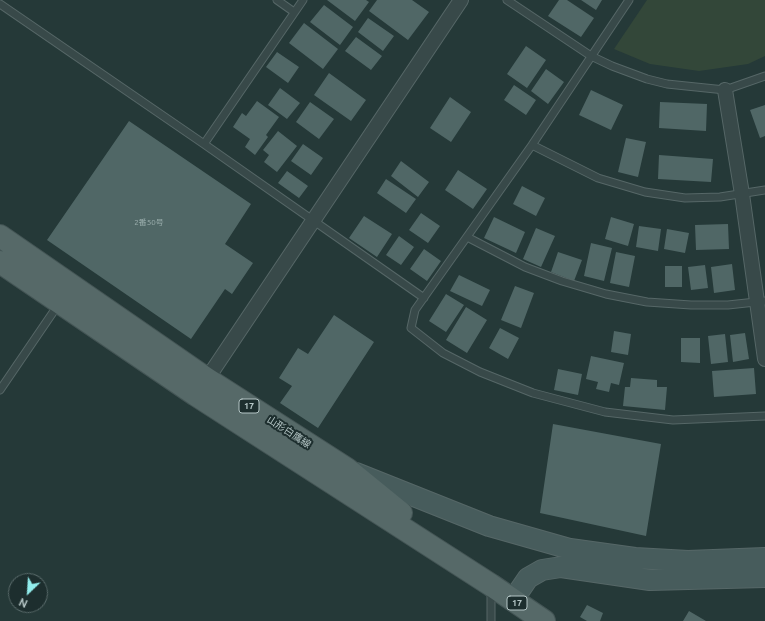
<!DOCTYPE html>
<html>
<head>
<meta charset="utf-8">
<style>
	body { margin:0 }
	#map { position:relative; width:765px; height:621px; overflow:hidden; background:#253938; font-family:Ubuntu,sans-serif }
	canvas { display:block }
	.north { position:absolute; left:8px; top:573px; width:40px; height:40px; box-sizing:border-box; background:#1d2e2e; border:1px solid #596a6a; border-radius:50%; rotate:205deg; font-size:11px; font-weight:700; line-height:16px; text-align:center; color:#b4c5c5 }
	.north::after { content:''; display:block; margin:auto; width:14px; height:18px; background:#91edec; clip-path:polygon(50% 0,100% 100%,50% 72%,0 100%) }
</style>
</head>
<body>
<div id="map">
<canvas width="765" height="621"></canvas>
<div class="north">N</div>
</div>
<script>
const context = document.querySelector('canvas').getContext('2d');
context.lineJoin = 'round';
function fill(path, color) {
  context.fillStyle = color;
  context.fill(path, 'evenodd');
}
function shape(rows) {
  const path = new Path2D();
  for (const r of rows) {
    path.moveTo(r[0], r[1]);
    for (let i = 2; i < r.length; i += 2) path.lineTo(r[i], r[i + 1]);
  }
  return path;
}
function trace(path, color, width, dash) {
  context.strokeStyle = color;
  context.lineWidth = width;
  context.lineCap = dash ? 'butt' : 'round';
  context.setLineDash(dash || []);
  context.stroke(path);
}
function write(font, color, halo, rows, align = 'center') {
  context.font = font + ' Ubuntu,"Noto Sans JP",sans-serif';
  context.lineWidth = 4;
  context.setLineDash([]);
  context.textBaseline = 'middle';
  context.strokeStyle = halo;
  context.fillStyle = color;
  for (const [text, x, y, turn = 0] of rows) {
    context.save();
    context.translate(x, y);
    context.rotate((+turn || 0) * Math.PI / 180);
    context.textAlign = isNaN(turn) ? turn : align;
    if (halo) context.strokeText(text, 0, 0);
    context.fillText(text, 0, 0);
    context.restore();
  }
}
fill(shape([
	[647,0,765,0,765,56,748,64,699,71,650,64,614,49]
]), '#334739');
fill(shape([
	[327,0,366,0,369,2,355,21],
	[377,0,412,0,429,12,408,40,369,11],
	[559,0,567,0,594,18,581,37,548,16],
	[581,0,602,0,596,10],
	[324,5,353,27,340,45,310,22],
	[368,18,394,36,383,51,358,32],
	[304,23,338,49,323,69,289,43],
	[356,37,382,56,371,70,345,51],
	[526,46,546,60,527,88,507,74],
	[277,52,299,67,288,83,266,67],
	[546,69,564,82,548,104,531,91],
	[329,73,366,100,351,121,314,95],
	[514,85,536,100,526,115,504,100],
	[280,88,300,103,287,119,268,105],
	[591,90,623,105,611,130,579,115],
	[450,97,471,112,451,142,430,128],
	[257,101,279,117,266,135,268,137,255,155,245,147,250,139,233,127,242,113,246,116],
	[310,102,334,119,319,139,296,122],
	[660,102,707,104,706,131,659,128],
	[765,105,765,136,760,138,750,110],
	[129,121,251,204,225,244,253,263,232,294,225,289,191,339,47,240],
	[278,131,297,146,277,172,264,162,269,155,263,150],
	[626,138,646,142,638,177,618,172],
	[303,144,323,158,311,175,291,161],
	[659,155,713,159,711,182,658,179],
	[401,161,429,182,418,197,391,176],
	[458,170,487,189,473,209,445,190],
	[287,171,308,186,299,198,278,183],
	[386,179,416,199,406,213,377,193],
	[522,186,545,198,536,216,513,204],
	[421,213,440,226,428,243,409,230],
	[364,216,392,234,377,257,349,238],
	[494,217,525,232,516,253,484,238],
	[611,217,634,224,628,246,605,239],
	[728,224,729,249,696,250,695,225],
	[639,226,661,229,658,251,636,247],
	[536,228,555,236,541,267,523,259],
	[667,229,689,233,685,253,664,249],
	[399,236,414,247,401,265,386,255],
	[591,243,612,248,604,281,584,276],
	[424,249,441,261,427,281,410,269],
	[558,252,582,260,574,281,551,272],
	[616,252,635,256,629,287,610,283],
	[732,264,735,290,714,293,711,267],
	[705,265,708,288,691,290,688,267],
	[665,266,682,266,682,287,665,287],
	[459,275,490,290,482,306,450,291],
	[515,286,534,293,521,328,501,320],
	[446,294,464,305,446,332,429,321],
	[466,307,487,320,467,353,446,340],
	[334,315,374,342,318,428,280,403,292,386,279,378,298,348,308,354],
	[500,328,519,338,508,359,489,348],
	[614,331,631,334,628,355,611,352],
	[745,333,749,359,733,362,730,335],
	[725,334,728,362,711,364,708,336],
	[681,338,700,338,700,363,681,362],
	[591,356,624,363,619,385,611,383,609,392,596,389,598,382,586,379],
	[754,368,756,394,714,397,712,371],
	[558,369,582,374,578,395,554,390],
	[631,378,657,380,657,387,667,387,665,410,623,406,625,387,630,387],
	[553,424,661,444,646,536,540,513],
	[587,605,603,613,600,621,587,621,580,617],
	[689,611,706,621,683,621]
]), '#506766');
const lane = shape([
	[277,0,294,12],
	[507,0,591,56,612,66,647,79,667,84,725,90,765,76],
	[629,0,532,145,415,310,411,328,443,353,480,372,533,393,605,412,673,420,765,416],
	[0,4,204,144,424,298],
	[204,144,303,0],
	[532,145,598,178,645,192,685,198,720,197,765,190],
	[467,237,525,267,562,281,606,294,647,302,691,305,728,305,765,301],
	[0,390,58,305],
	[491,621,491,589]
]);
const street = shape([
	[725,90,742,194,765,359],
	[203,385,461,0]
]);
const secondary = shape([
	[356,473,489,526,570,549,635,558,688,561,765,558],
	[513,600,528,578,542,570,561,567,650,580,765,577]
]);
const primary = shape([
	[0,236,207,379,347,469,401,513],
	[0,262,196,395,491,585,544,621]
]);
trace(lane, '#566767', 9);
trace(street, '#566767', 16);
trace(secondary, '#566767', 22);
trace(primary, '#455', 24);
trace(lane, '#384949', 7);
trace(street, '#384949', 14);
trace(secondary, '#475c5c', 20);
trace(primary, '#566968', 22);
write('8px', '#9baead', null, [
	["2番50号",149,222]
]);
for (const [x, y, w] of [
	[249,406,20],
	[517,603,20]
]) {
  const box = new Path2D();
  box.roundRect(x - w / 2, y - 7, w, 14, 3);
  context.fillStyle = '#1d2e2e';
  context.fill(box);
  trace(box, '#b4c5c5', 1);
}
write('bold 9px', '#b4c5c5', null, [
	["17",249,406],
	["17",517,603]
]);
write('10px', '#b4c5c5', '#1d2e2e', [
	["山形白鷹線",289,432,33]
]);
</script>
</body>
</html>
